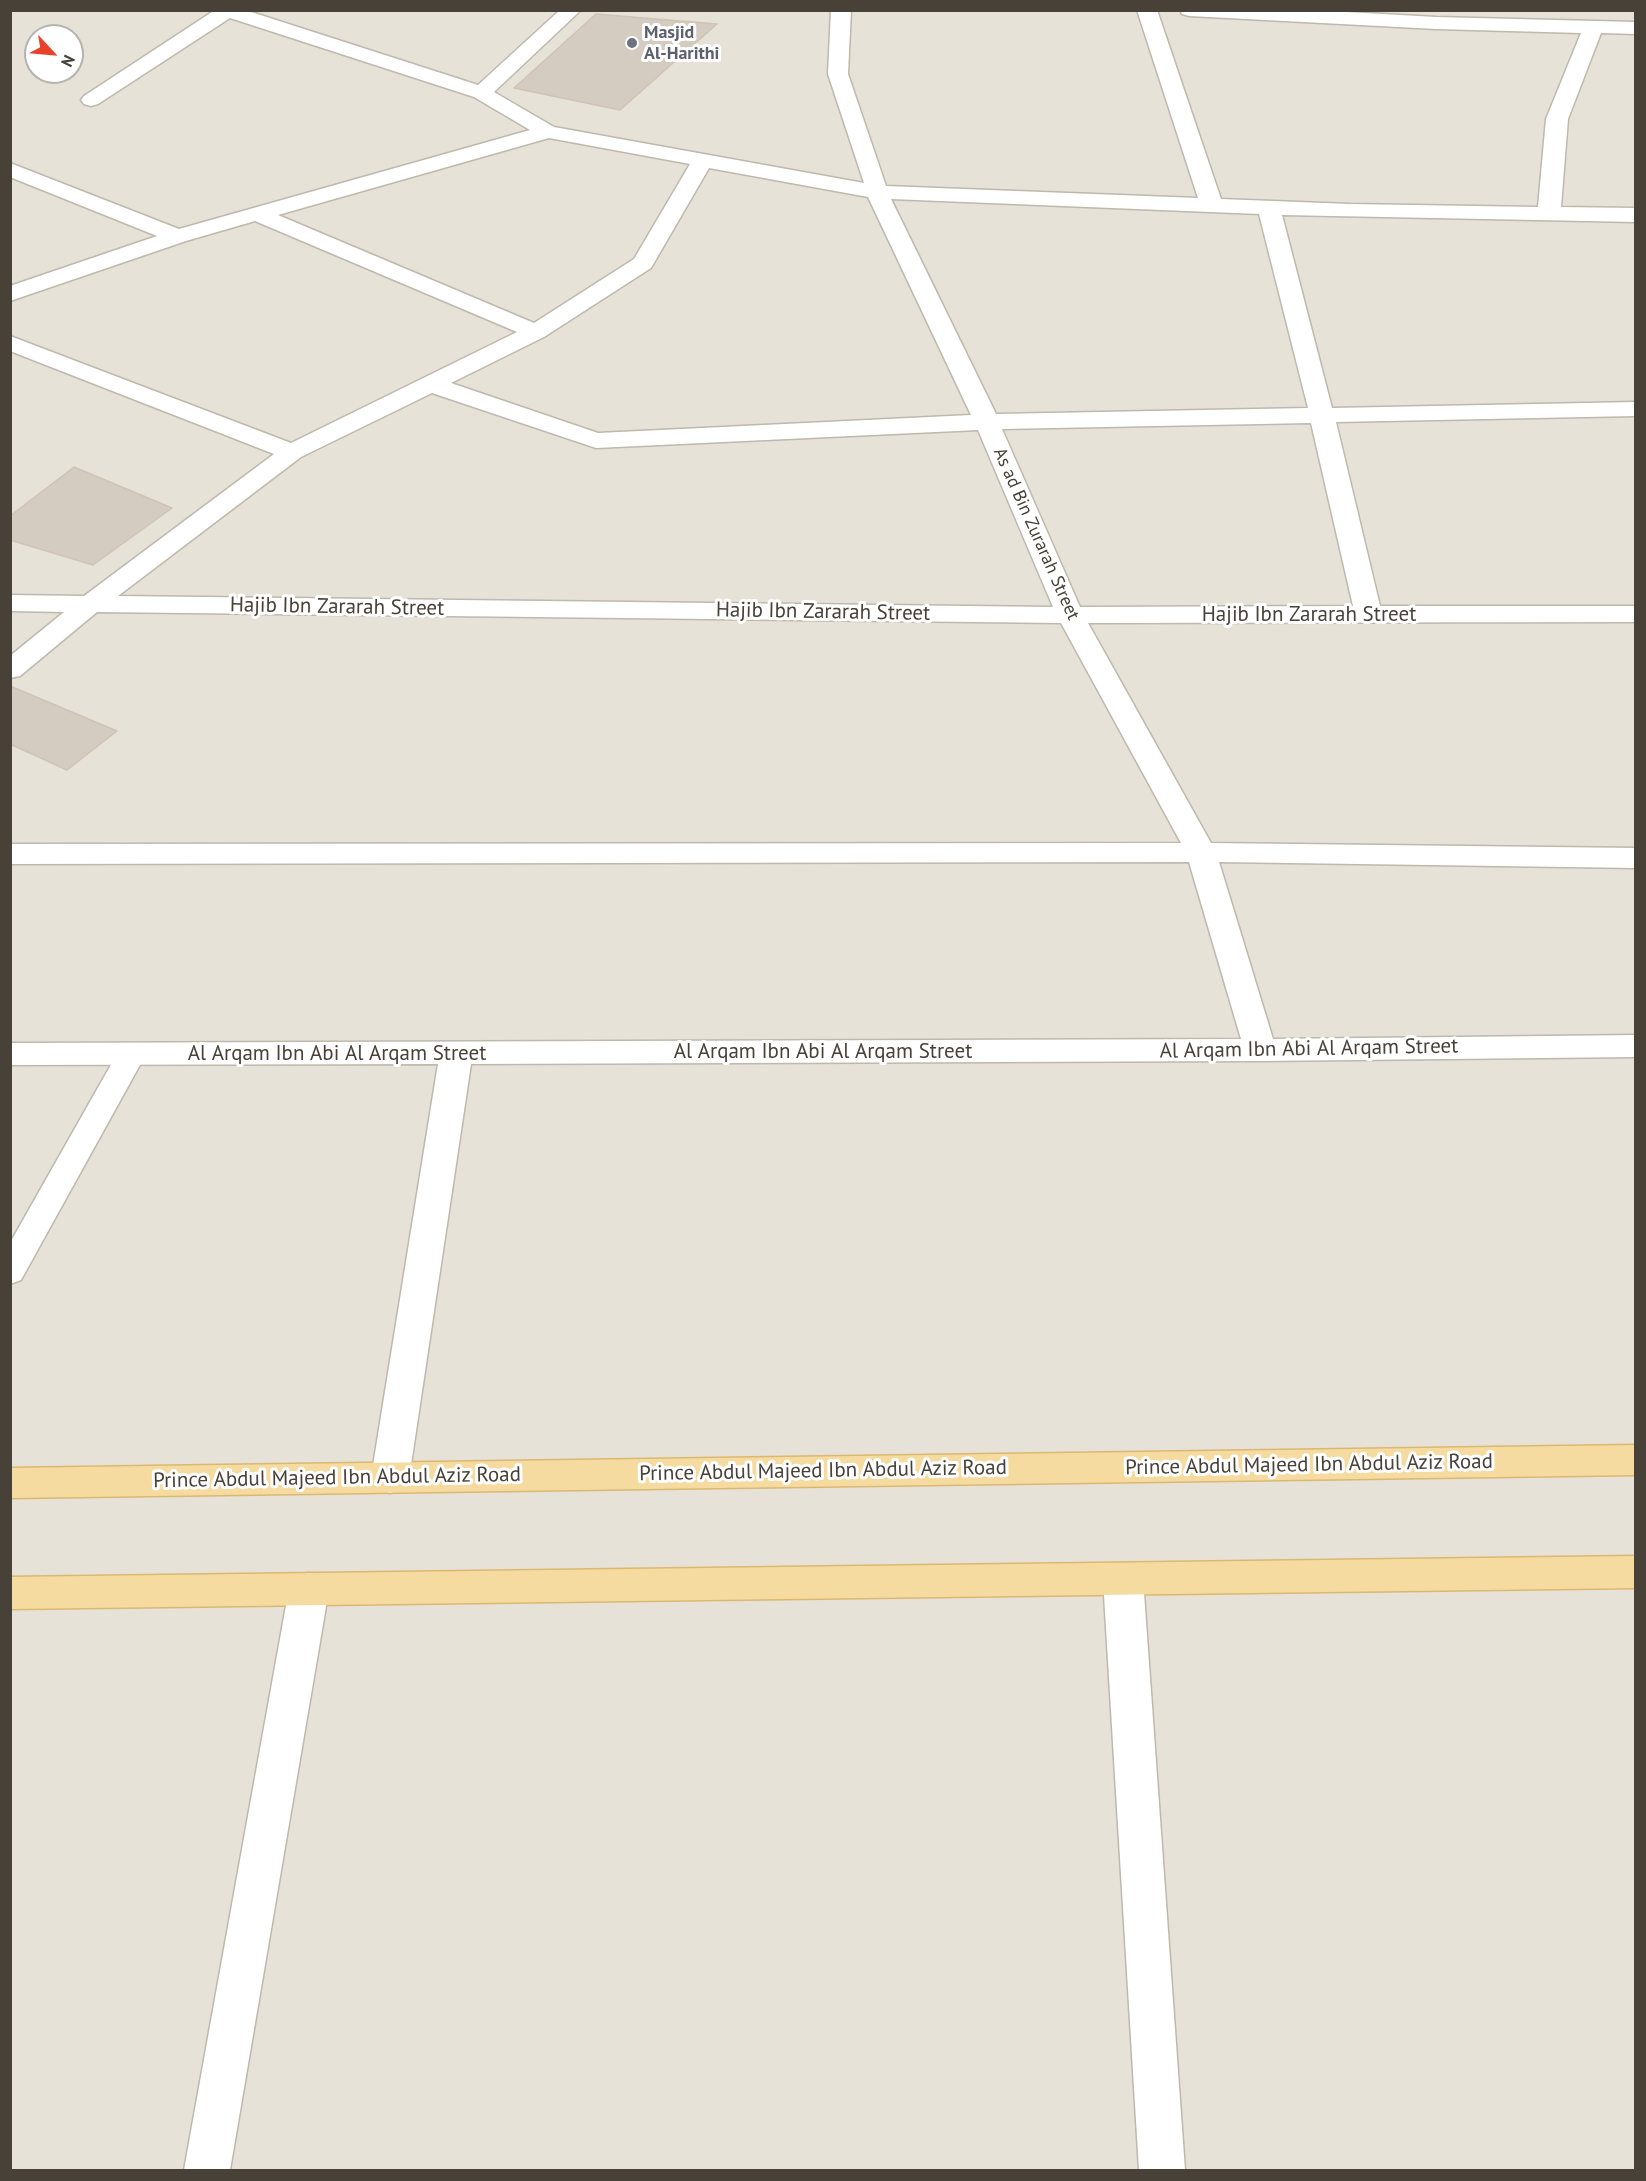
<!DOCTYPE html>
<html>
<head>
<meta charset="utf-8">
<style>
	body { margin:0 }
	#map { position:relative; width:1646px; height:2181px; overflow:hidden; background:#f3f0ea; font-family:"PT Sans",sans-serif }
	canvas { display:block }
	.frame { position:absolute; inset:0; border:12px solid #474138; pointer-events:none }
	.north { position:absolute; left:24px; top:24px; width:60px; height:60px; box-sizing:border-box; background:#fff; border:2px solid #b5b3af; border-radius:50%; rotate:116deg; font-size:16px; font-weight:700; line-height:24px; text-align:center; color:#474138 }
	.north::after { content:''; display:block; margin:auto; width:21px; height:27px; background:#e9422b; clip-path:polygon(50% 0,100% 100%,50% 72%,0 100%) }
</style>
</head>
<body>
<div id="map">
<canvas width="1646" height="2181"></canvas>
<div class="frame"></div>
<div class="north">N</div>
</div>
<script>
const context = document.querySelector('canvas').getContext('2d');
context.lineJoin = 'round';
function fill(path, color) {
  context.fillStyle = color;
  context.fill(path, 'evenodd');
}
function shape(rows) {
  const path = new Path2D();
  for (const r of rows) {
    path.moveTo(r[0], r[1]);
    for (let i = 2; i < r.length; i += 2) path.lineTo(r[i], r[i + 1]);
  }
  return path;
}
function trace(path, color, width, dash) {
  context.strokeStyle = color;
  context.lineWidth = width;
  context.lineCap = dash ? 'butt' : 'round';
  context.setLineDash(dash || []);
  context.stroke(path);
}
function write(font, color, halo, rows, align = 'center') {
  context.font = font + ' "PT Sans",sans-serif';
  context.lineWidth = 6;
  context.setLineDash([]);
  context.textBaseline = 'middle';
  context.strokeStyle = halo;
  context.fillStyle = color;
  for (const [text, x, y, turn = 0] of rows) {
    context.save();
    context.translate(x, y);
    context.rotate((+turn || 0) * Math.PI / 180);
    context.textAlign = isNaN(turn) ? turn : align;
    if (halo) context.strokeText(text, 0, 0);
    context.fillText(text, 0, 0);
    context.restore();
  }
}
fill(shape([
	[11,11,1635,11,1635,2170,11,2170],
	[36,36,72,36,72,72,36,72]
]), '#e7e2d8');
const building = shape([
	[596,14,717,24,620,110,514,88,596,14],
	[74,467,172,508,93,565,10,540,10,516,74,467],
	[10,686,117,731,67,770,10,744,10,686]
]);
fill(building, '#d4ccc0');
trace(building, '#cfc3b4', 1.5);
const service = shape([
	[131,1044,141,1047,146,1054,21,1280,10,1284,10,1243,121,1047,131,1044]
]);
const minor = shape([
	[215,10,245,10,478,85,560,10,581,10,494,92,554,127,864,183,828,74,831,10,851,10,848,74,886,186,1198,198,1137,10,1157,10,1221,199,1351,204,1538,207,1546,119,1581,33,1436,29,1189,16,1182,14,1180,10,1311,10,1436,17,1636,22,1636,34,1601,33,1568,119,1561,207,1636,208,1636,222,1282,215,1332,408,1636,402,1636,416,1336,422,1380,606,1636,606,1636,622,1088,623,1211,843,1636,848,1636,868,1219,862,1273,1039,1636,1035,1636,1057,1260,1061,471,1064,409,1478,403,1489,390,1493,377,1489,371,1478,438,1064,10,1065,10,1043,1241,1039,1189,862,10,864,10,844,1181,843,1061,623,97,612,20,676,10,678,10,656,64,612,10,611,10,595,84,596,274,454,10,351,10,336,291,443,517,332,255,221,186,241,10,301,10,286,157,236,10,177,10,163,179,229,530,130,474,97,230,18,98,104,91,106,84,104,81,100,84,96,215,10],
	[549,138,690,164,634,259,534,323,278,215,549,138],
	[709,168,868,197,971,415,598,433,451,383,544,337,651,268,709,168],
	[891,199,1259,214,1308,408,996,414,891,199],
	[432,393,596,448,978,430,1053,607,118,596,301,457,432,393],
	[1311,423,1353,606,1080,607,1002,429,1311,423],
	[1123,1563,1137,1568,1143,1579,1185,2170,1139,2170,1103,1579,1109,1568,1123,1563]
]);
const tertiary = shape([
	[309,1573,323,1578,329,1589,230,2170,184,2170,289,1589,295,1578,309,1573]
]);
const primary = shape([
	[1636,1445,1636,1475,10,1498,10,1468,1636,1445],
	[1636,1556,1636,1588,10,1609,10,1577,1636,1556]
]);
trace(service, '#beb8ad', 3);
trace(minor, '#beb8ad', 3);
trace(tertiary, '#beb8ad', 3);
trace(primary, '#dbb871', 3);
fill(service, '#fff');
fill(minor, '#fff');
fill(tertiary, '#fff');
fill(primary, '#f6dba0');
for (const [x, y, r, color] of [
	[632,43,6,"#6b7280"]
]) {
  const dot = new Path2D();
  dot.arc(x, y, r, 0, 2 * Math.PI);
  context.fillStyle = color;
  context.fill(dot);
  trace(dot, '#fff', 2);
}
write('bold 18px', '#5b616d', '#fff', [
	["Masjid",644,33],
	["Al-Harithi",644,54]
], 'left');
write('18px', '#474138', '#fff', [
	["As ad Bin Zurarah Street",1036,534,66]
]);
write('21px', '#474138', '#fff', [
	["Hajib Ibn Zararah Street",337,607,1],
	["Hajib Ibn Zararah Street",823,612,1],
	["Hajib Ibn Zararah Street",1309,615],
	["Al Arqam Ibn Abi Al Arqam Street",1309,1049,-1],
	["Al Arqam Ibn Abi Al Arqam Street",823,1052],
	["Al Arqam Ibn Abi Al Arqam Street",337,1054],
	["Prince Abdul Majeed Ibn Abdul Aziz Road",1309,1465,-1],
	["Prince Abdul Majeed Ibn Abdul Aziz Road",823,1471,-1],
	["Prince Abdul Majeed Ibn Abdul Aziz Road",337,1478,-1]
]);
</script>
</body>
</html>
